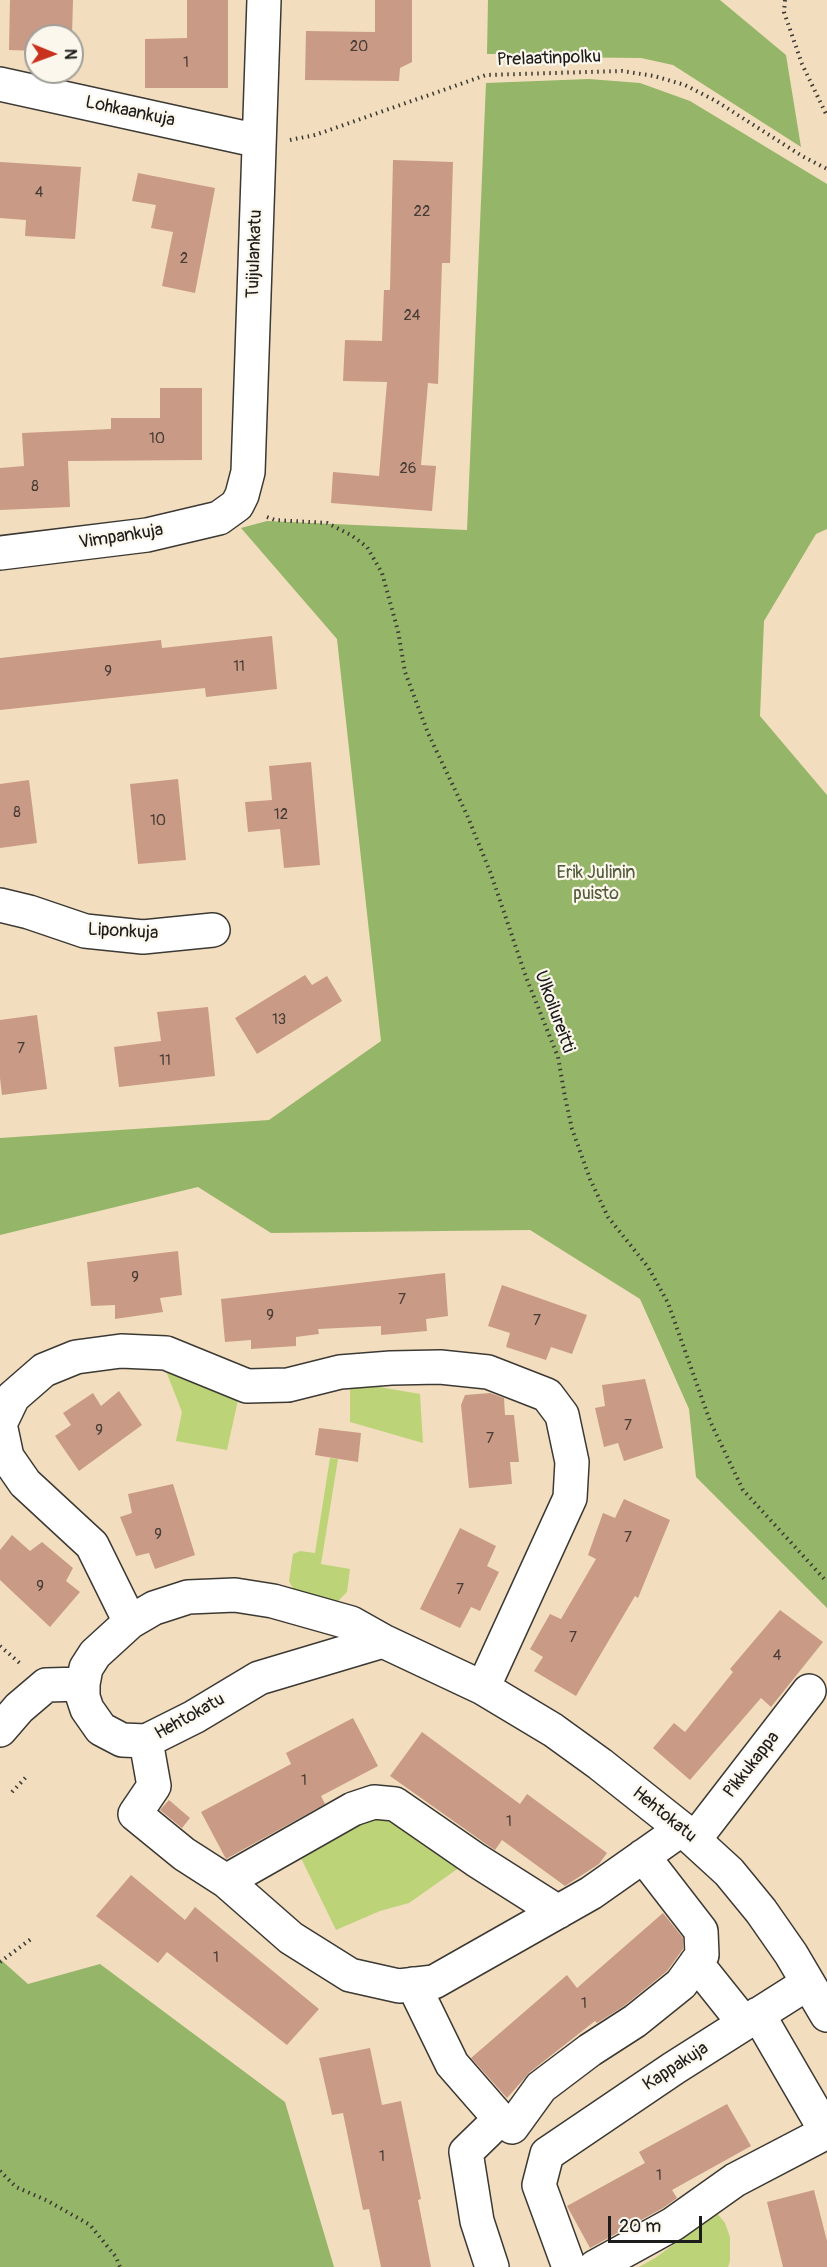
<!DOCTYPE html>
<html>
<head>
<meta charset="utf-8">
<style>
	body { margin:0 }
	#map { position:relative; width:827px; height:2267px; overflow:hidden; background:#f2debe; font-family:Pangolin,sans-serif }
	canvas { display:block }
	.north { position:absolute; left:24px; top:24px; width:60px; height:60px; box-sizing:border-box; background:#fbf7ec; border:2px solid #a29f99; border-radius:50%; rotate:91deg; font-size:16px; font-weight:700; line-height:24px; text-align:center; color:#1c1c1c }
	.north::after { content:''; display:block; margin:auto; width:21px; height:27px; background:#c8321e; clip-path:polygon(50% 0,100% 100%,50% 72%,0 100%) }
	.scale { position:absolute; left:608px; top:2216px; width:94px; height:27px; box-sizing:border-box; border:3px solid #1c1c1c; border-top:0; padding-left:8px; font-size:18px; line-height:21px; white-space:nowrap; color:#1c1c1c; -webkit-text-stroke:4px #fbf7ec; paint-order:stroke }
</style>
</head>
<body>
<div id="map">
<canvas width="827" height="2267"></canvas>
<div class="north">N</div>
<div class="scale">20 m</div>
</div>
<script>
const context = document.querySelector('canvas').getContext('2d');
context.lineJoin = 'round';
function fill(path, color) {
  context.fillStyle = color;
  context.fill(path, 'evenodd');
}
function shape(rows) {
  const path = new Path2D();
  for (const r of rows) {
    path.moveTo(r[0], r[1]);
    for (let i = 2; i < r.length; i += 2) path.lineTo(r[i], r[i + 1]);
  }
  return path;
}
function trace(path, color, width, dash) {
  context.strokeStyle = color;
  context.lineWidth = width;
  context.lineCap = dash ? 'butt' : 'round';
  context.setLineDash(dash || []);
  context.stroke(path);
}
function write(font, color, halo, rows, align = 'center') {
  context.font = font + ' Pangolin,sans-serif';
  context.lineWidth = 4.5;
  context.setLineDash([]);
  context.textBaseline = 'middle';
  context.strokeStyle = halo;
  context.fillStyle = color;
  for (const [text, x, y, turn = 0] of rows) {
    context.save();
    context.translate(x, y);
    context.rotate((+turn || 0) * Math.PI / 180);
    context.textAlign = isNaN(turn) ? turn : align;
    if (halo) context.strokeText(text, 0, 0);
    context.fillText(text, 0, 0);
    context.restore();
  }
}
fill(shape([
	[164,1366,238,1400,227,1450,176,1441,182,1412],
	[350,1382,420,1394,423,1443,350,1422],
	[330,1458,338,1459,321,1564,350,1569,347,1592,334,1605,296,1594,289,1581,293,1554,300,1551,315,1553],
	[373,1817,391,1817,463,1865,409,1903,380,1911,336,1930,300,1856],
	[717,2213,725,2223,730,2237,730,2261,728,2267,639,2267,655,2258]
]), '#bcd378');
fill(shape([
	[488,0,720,0,786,55,801,147,673,65,641,58,542,57,501,54,487,54],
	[589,79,640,83,690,101,827,184,827,529,816,534,764,621,760,716,827,795,827,1608,696,1477,689,1409,640,1299,530,1230,271,1233,198,1187,0,1235,0,1138,269,1120,381,1041,337,639,241,528,267,521,467,530,486,83],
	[0,1959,28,1984,100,1964,285,2102,334,2267,0,2267]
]), '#95b568');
fill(shape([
	[10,0,73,0,72,36,36,36,36,51,9,50],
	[187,0,228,0,228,88,145,88,145,39,187,38],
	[375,0,412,0,412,62,400,68,399,81,305,80,306,31,375,32],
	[393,160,453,162,450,263,442,263,438,384,428,383,421,465,436,466,432,511,331,503,333,472,379,476,387,382,343,381,345,340,382,341,384,290,390,290],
	[0,162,81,167,75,239,25,236,26,220,0,218],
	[138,173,215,188,195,293,162,286,173,232,151,228,156,205,132,201],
	[160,388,202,388,202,460,68,461,70,507,0,510,0,468,24,466,22,433,111,429,111,418,160,418],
	[272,636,277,689,206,697,205,688,0,710,0,658,161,640,162,648],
	[311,762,320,865,284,868,280,829,248,832,245,802,272,800,269,766],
	[178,779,186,860,138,864,130,784],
	[29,780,37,843,0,848,0,784],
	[305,975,312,985,327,976,342,1001,257,1054,235,1018],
	[208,1007,215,1076,119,1087,114,1047,161,1041,157,1012],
	[37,1015,47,1089,2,1095,0,1078,0,1020],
	[178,1251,182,1295,160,1298,163,1312,115,1319,115,1305,91,1306,87,1262],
	[445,1273,448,1316,426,1319,427,1331,381,1335,381,1326,318,1329,319,1334,296,1337,296,1346,251,1349,251,1340,225,1342,221,1299],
	[502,1285,587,1315,572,1354,551,1347,546,1360,506,1347,510,1333,488,1326],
	[645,1379,663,1448,624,1461,618,1443,604,1447,595,1408,605,1406,602,1385],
	[119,1391,142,1425,79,1471,55,1436,71,1425,63,1413,93,1393,101,1406],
	[490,1393,504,1398,505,1415,514,1415,519,1462,510,1462,512,1484,469,1488,461,1405,465,1395],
	[319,1428,361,1433,358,1462,315,1455],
	[173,1484,195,1555,155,1569,149,1553,136,1556,120,1517,132,1513,128,1494],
	[624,1499,670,1520,638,1598,635,1596,576,1696,534,1671,543,1657,530,1649,550,1614,561,1619,596,1559,588,1555,603,1513,615,1518],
	[460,1528,496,1546,487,1566,499,1572,480,1611,471,1607,460,1628,420,1609],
	[12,1535,30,1551,42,1542,73,1568,66,1581,80,1592,50,1627,0,1580,0,1550],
	[780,1610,823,1642,771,1707,761,1698,690,1780,653,1748,674,1723,685,1732,733,1672,730,1669],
	[353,1718,378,1766,321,1796,325,1804,226,1859,201,1812,291,1764,286,1753],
	[422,1732,520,1804,527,1794,607,1853,599,1864,565,1886,502,1840,495,1850,486,1844,390,1776],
	[169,1800,190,1818,182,1828,160,1810],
	[131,1875,185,1920,195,1907,319,2009,287,2045,167,1952,158,1963,96,1916],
	[663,1913,683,1938,683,1949,667,1971,624,2006,597,2023,595,2021,530,2072,507,2098,471,2058,567,1975,577,1988],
	[370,2048,382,2105,401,2101,421,2199,418,2200,431,2267,381,2267,369,2209,363,2210,343,2113,332,2115,319,2058],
	[727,2104,751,2146,672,2190,677,2198,663,2208,590,2248,567,2206,645,2163,639,2152],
	[814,2190,827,2241,827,2267,783,2267,767,2202]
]), '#c99a85');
const minor = shape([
	[0,84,259,141],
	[0,553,147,535,219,518,237,505,242,495,248,472,264,0],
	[0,905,29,912,85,931,143,937,213,930],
	[130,1622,92,1545,25,1483,7,1457,0,1424,13,1397,44,1370,76,1357,121,1351,166,1353,247,1386,288,1385,340,1372,391,1368,440,1367,488,1372,547,1395,562,1415,572,1462,570,1498,483,1688],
	[383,1641,259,1678,194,1717,146,1741,122,1740,101,1729,87,1709,83,1697,83,1684,86,1668,95,1654,130,1622,154,1608,188,1597,235,1595,273,1601,351,1623,383,1641,483,1688,553,1730,600,1764,682,1829,729,1872,761,1911,791,1954,827,2015],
	[0,1730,19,1708,46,1685,83,1684],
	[146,1741,154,1786,135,1814,184,1854,226,1881,291,1938,350,1975,399,1986,434,1982,591,1893,682,1829],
	[694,1840,809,1691],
	[226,1881,353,1809,374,1802,395,1804,476,1860,558,1912],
	[696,1963,744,2023],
	[413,1984,452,2064,500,2119,466,2152,477,2221,492,2267],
	[758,2014,827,2133],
	[512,2127,541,2087,590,2050,635,2021,681,1984,702,1955,701,1931,643,1856],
	[547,2154,674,2068,808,1983],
	[547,2154,539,2185,569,2267],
	[595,2267,673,2224,735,2180,827,2132]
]);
trace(minor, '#3c3934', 36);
trace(shape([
	[785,0,784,12,802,64,827,116],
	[290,140,315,135,486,75,622,71,654,76,685,85,716,101,802,156,827,169],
	[267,517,275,520,327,523,351,535,367,547,382,573,398,631,405,672,428,733,467,815,491,874,526,977,558,1057,565,1097,572,1129,590,1179,608,1217,648,1267,668,1303,710,1421,743,1490,827,1582],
	[0,1646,22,1665],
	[12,1792,28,1775],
	[0,1962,31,1939],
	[0,2171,16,2187,48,2201,90,2225,116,2257,120,2267]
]), '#3c3934', 4, [1.5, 4.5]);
trace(minor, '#fff', 33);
write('15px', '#473c36', null, [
	["20",359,47],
	["1",186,63],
	["4",39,193],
	["22",422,212],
	["2",184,259],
	["24",412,316],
	["10",157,439],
	["26",408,469],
	["8",35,487],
	["11",239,667],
	["9",108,672],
	["8",17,813],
	["12",281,815],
	["10",158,821],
	["13",279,1020],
	["7",21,1049],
	["11",165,1061],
	["9",135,1278],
	["7",402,1300],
	["9",270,1316],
	["7",537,1321],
	["7",628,1426],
	["9",99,1431],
	["7",490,1439],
	["9",158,1535],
	["7",628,1538],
	["9",40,1587],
	["7",460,1590],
	["7",573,1638],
	["4",777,1656],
	["1",304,1781],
	["1",509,1822],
	["1",216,1958],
	["1",584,2004],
	["1",382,2157],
	["1",659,2176]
]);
write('18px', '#1c1c1c', '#fbf7ec', [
	["Prelaatinpolku",549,59,-2],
	["Lohkaankuja",130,112,12],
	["Tuijulankatu",255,254,-88],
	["Vimpankuja",121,537,-9],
	["Liponkuja",123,932,3],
	["Ulkoilureitti",554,1012,70],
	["Hehtokatu",190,1717,-29],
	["Pikkukappa",752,1765,-52],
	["Hehtokatu",664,1815,39],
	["Kappakuja",676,2067,-33]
]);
write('18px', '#545c3c', '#fbf7ec', [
	["Erik Julinin",596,873],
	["puisto",596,894]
]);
</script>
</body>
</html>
